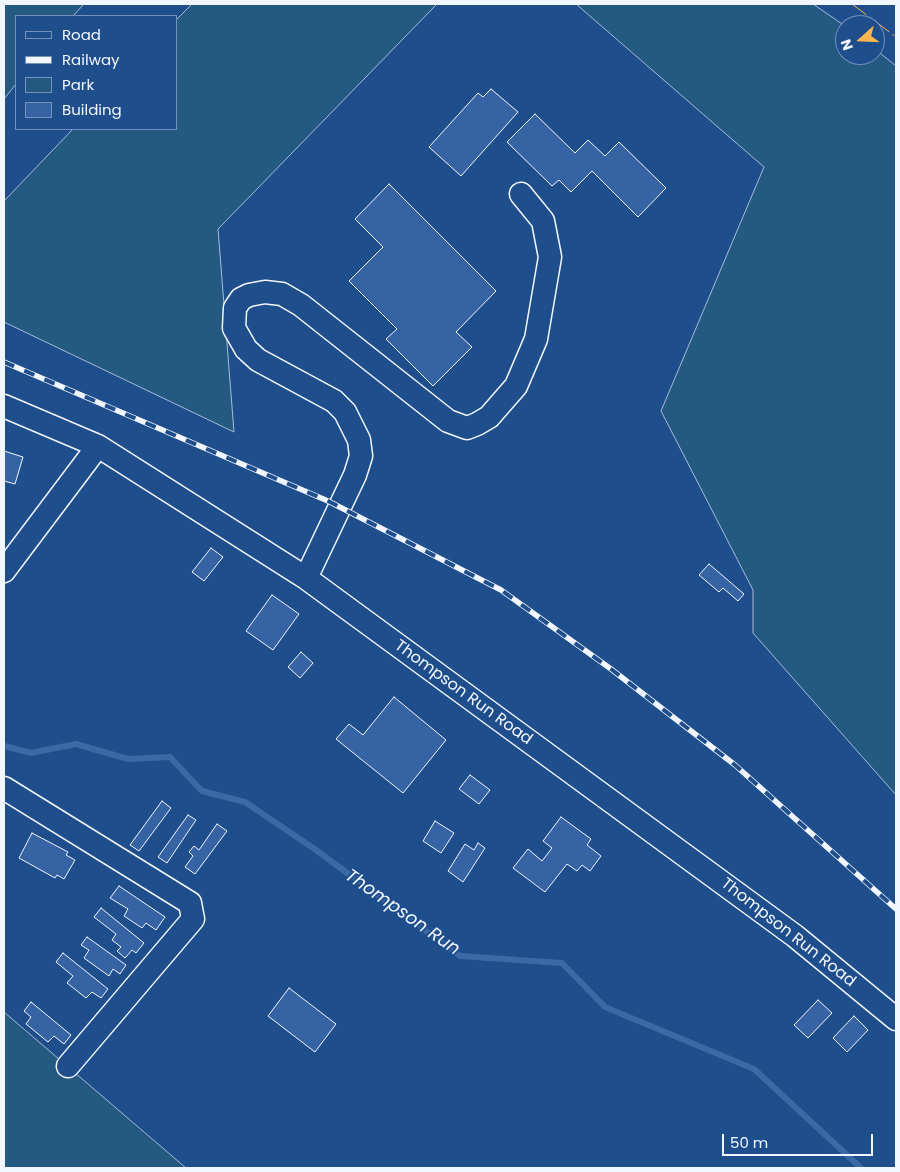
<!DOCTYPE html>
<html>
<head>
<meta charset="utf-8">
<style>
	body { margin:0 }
	#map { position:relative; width:900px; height:1172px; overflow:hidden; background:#1f4e8c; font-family:Poppins,sans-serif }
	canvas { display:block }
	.frame { position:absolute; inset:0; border:5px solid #f2f6ff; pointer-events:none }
	.legend { position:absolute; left:15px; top:15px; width:162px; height:115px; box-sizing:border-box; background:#1f4e8c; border:1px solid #7391ba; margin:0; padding:6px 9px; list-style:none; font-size:15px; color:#f2f6ff }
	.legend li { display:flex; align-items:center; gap:10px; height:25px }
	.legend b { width:25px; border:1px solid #7391ba }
	.north { position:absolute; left:835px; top:15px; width:50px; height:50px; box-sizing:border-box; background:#1f4e8c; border:1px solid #7391ba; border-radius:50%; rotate:250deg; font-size:14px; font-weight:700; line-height:20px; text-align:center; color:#f2f6ff }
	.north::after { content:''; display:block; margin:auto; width:18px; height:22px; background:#ffb74d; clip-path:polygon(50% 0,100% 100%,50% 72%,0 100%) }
	.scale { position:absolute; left:722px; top:1134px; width:151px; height:22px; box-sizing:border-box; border:2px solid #f2f6ff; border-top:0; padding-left:6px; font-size:15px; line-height:18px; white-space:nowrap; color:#f2f6ff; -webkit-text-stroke:4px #1f4e8c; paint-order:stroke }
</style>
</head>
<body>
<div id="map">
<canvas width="900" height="1172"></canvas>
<div class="frame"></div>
<ul class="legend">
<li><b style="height:6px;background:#1f4e8c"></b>Road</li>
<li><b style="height:6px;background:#f2f6ff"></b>Railway</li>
<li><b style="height:14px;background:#245a82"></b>Park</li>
<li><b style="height:14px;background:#3563a3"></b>Building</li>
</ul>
<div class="north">N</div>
<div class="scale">50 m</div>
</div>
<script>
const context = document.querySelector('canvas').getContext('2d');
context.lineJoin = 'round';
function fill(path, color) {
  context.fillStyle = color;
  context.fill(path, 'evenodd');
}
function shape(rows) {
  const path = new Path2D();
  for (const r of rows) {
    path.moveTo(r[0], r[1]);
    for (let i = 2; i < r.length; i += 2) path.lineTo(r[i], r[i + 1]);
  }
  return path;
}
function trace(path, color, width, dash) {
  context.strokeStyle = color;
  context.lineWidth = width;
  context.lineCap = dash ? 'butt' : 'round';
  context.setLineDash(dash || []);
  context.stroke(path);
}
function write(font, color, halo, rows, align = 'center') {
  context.font = font + ' Poppins,sans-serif';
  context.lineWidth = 4;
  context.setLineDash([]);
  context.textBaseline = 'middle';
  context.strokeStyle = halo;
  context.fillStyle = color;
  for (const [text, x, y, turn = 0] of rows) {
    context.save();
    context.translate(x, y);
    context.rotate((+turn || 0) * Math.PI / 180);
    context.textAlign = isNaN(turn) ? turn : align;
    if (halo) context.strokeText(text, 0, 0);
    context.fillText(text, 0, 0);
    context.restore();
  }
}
const green = shape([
	[4,4,84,4,73,16,16,16,16,84,4,99,4,4],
	[192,4,437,4,218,229,234,432,4,322,4,201,73,129,176,129,176,20,192,4],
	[576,4,813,4,845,26,845,55,875,55,875,49,896,66,896,795,753,633,753,590,661,411,764,167,576,4],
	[4,1012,186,1168,4,1168,4,1012]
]);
fill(green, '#245a82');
trace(green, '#a8bbd7', 1);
trace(shape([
	[4,746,31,753,76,744,128,759,170,757,202,791,245,802,316,850,460,956,562,963,605,1007,754,1069,861,1168]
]), '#3b69a3', 6);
const building = shape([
	[491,89,518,112,461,176,429,147,478,93,483,97,491,89],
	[535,114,575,153,588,140,605,156,619,142,666,188,638,217,592,171,571,192,559,180,552,186,507,142,535,114],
	[389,184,496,291,456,332,472,347,433,386,386,339,397,329,349,281,383,247,355,219,389,184],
	[4,451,23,457,15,484,4,481,4,451],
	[211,548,223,557,204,581,192,572,211,548],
	[709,564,744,594,738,601,723,588,719,592,699,575,709,564],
	[272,595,299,614,273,650,246,631,272,595],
	[301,652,313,663,300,678,288,667,301,652],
	[394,697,446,740,403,793,336,739,349,724,363,735,394,697],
	[470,775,490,790,479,804,459,789,470,775],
	[162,801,171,808,139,851,130,845,162,801],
	[188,815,196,820,167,863,158,857,188,815],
	[561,817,591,839,587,845,601,856,590,871,582,865,577,871,567,864,545,892,513,868,528,849,542,861,552,848,543,841,561,817],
	[435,821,454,833,441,853,423,841,435,821],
	[217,824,227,831,195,874,185,867,193,856,189,852,194,846,199,850,217,824],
	[32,833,68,852,66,855,75,860,64,879,57,875,55,878,19,858,32,833],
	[478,843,485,848,463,882,448,871,465,844,474,850,478,843],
	[119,886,165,917,156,930,146,923,142,928,124,916,128,909,110,898,119,886],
	[101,908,144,943,136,953,132,950,125,958,117,951,121,947,112,940,116,934,94,917,101,908],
	[87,937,126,965,120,974,113,969,109,976,84,958,89,950,81,945,87,937],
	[63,953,108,989,101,998,92,992,86,998,67,983,73,976,56,962,63,953],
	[289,988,336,1024,315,1052,268,1016,289,988],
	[818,1000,832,1013,808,1038,794,1025,818,1000],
	[31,1002,71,1035,64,1044,54,1036,48,1042,26,1024,31,1017,24,1011,31,1002],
	[854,1016,868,1030,847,1052,833,1038,854,1016]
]);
fill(building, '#3563a3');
trace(building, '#f2f6ff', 1);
const minor = shape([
	[4,406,98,446,306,578,795,936,896,1019],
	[4,571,98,446],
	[306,578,355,475,361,456,359,440,345,412,334,401,258,360,246,349,234,328,235,308,241,299,249,295,265,292,282,294,301,305,448,421,467,428,477,424,489,417,516,386,536,339,550,257,543,221,521,194],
	[4,788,190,903,193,919,68,1066]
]);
trace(minor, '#f2f6ff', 25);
trace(minor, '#1f4e8c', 22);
const rail = shape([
	[4,362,328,501,501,590,611,669,735,765,896,909]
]);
trace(rail, '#f2f6ff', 5.5);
trace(rail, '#1f4e8c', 4, [11]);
trace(shape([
	[852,4,896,37]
]), '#ffb74d', 1, [18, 4, 2.5, 4]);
write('16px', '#f2f6ff', '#1f4e8c', [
	["Thompson Run Road",463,693,36],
	["Thompson Run Road",788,933,38]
]);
write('italic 18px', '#f2f6ff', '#1f4e8c', [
	["Thompson Run",402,913,35]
]);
</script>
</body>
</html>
